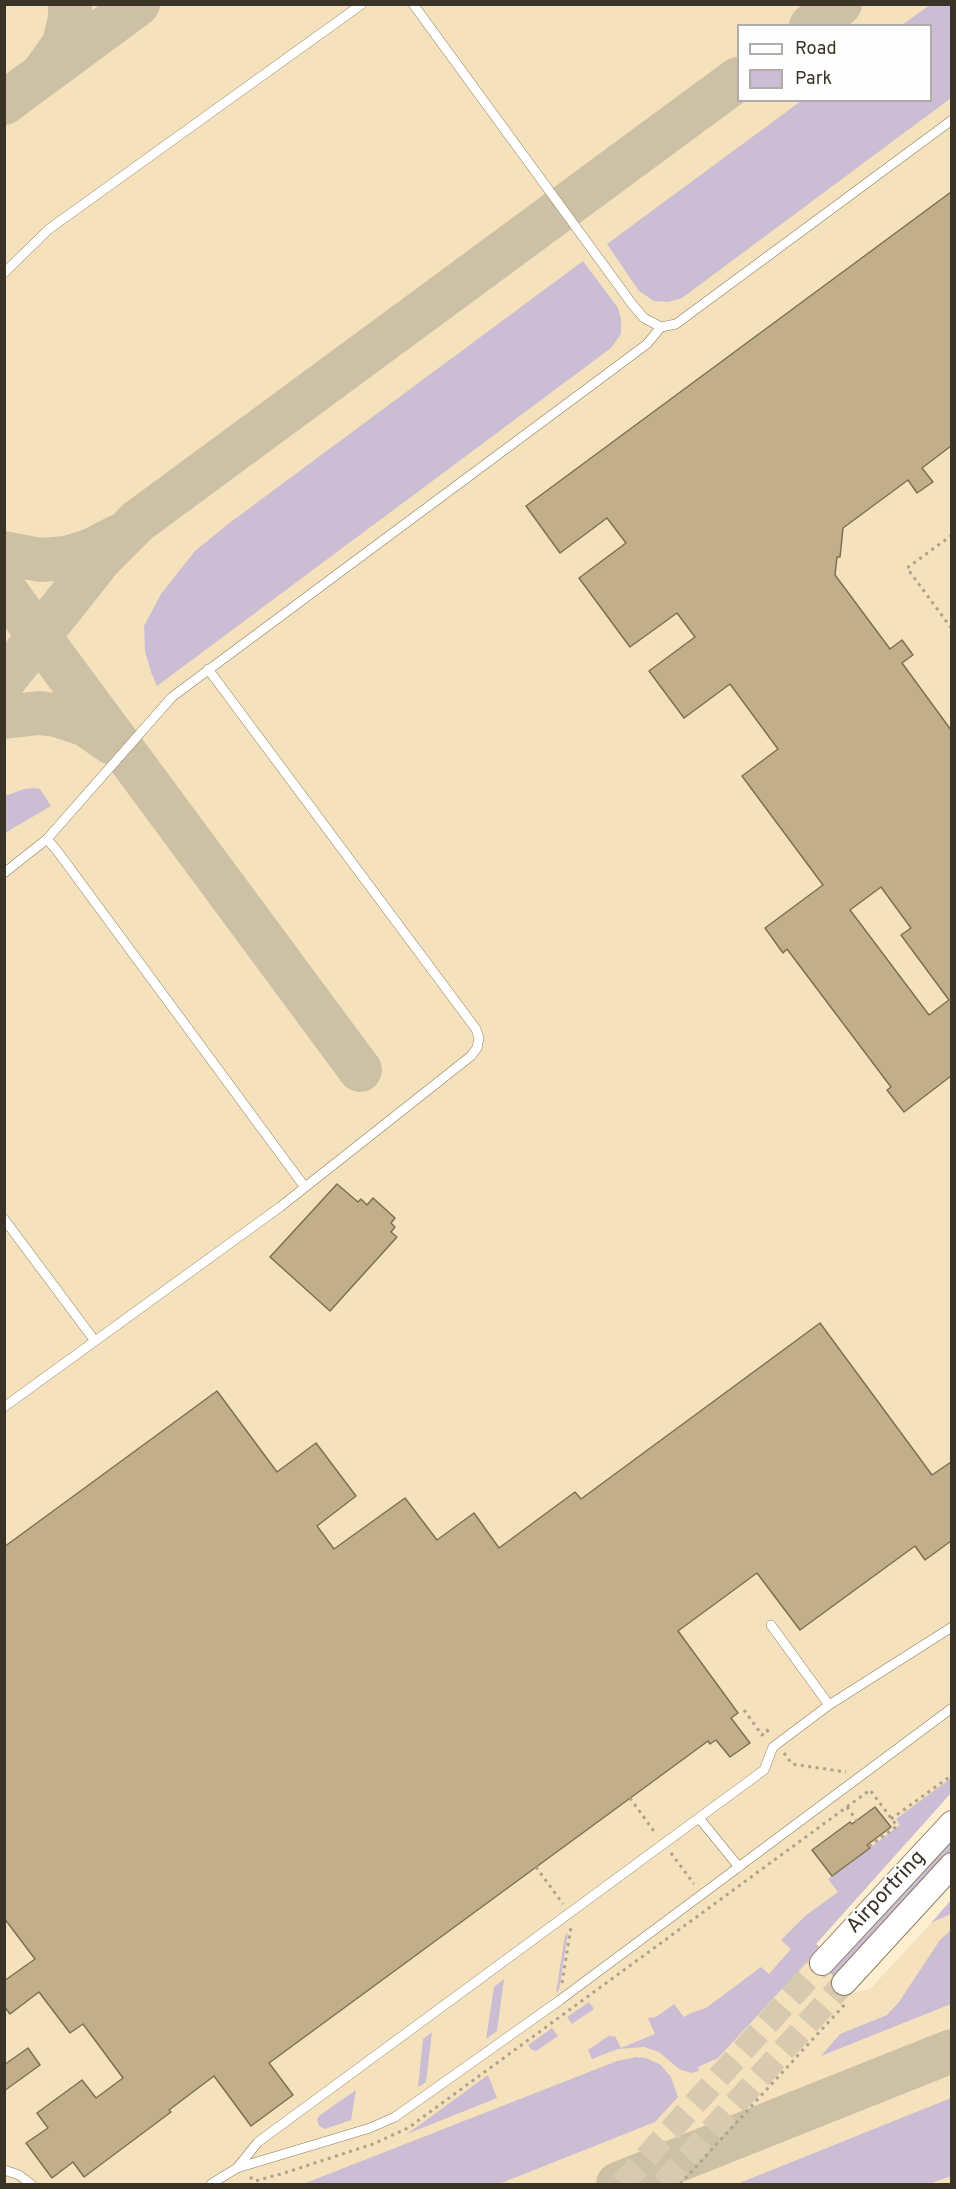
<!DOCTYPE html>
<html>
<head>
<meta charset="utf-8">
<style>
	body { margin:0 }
	#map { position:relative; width:956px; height:2189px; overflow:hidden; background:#ffefd0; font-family:Overpass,sans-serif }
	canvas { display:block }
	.frame { position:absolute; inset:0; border:6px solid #3a3428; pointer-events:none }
	.legend { position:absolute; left:737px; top:24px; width:195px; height:78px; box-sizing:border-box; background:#fefefe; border:2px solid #b0ada8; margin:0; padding:8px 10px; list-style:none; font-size:18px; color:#3a3428 }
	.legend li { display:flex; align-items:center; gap:12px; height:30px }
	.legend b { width:30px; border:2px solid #b0ada8 }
</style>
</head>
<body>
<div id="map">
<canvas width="956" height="2189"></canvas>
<div class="frame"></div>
<ul class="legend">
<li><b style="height:8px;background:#fff"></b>Road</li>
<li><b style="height:16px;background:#cbbdd3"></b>Park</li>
</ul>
</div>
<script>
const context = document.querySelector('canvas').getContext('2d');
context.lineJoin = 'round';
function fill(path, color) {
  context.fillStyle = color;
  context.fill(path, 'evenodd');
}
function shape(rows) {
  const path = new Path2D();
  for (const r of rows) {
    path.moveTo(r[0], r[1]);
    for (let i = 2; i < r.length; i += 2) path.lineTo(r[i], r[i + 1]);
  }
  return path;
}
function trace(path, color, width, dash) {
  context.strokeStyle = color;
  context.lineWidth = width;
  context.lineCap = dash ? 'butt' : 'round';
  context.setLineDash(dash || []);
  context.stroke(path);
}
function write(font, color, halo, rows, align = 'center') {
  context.font = font + ' Overpass,sans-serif';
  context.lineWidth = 4.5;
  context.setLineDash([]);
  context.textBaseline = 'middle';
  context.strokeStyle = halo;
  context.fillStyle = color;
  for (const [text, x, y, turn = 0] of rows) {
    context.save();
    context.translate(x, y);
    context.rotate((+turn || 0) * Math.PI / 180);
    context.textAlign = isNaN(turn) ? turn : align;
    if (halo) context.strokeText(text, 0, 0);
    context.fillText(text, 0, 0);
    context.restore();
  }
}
fill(shape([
	[5,5,951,5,951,1793,816,1944,820,1948,811,1957,852,1993,870,1989,931,1923,951,1914,951,2184,5,2184],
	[738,26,930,26,930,100,738,100]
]), '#f5e2bc');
fill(shape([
	[930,5,951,5,951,98,682,298,668,302,654,301,639,291,607,244,801,101,930,100,930,26,902,25],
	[583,261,618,308,621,319,621,334,611,348,157,686,151,672,145,651,144,626,161,594,195,551,228,524],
	[33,788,40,789,51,806,5,833,5,796,24,789],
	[951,1778,951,1793,816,1944,820,1948,718,2058,698,2067,699,2071,691,2073,679,2069,659,2052,644,2047,618,2049,592,2059,588,2050,610,2035,612,2037,615,2036,621,2048,655,2034,648,2018,656,2017,674,2004,684,2017,691,2013,706,2008,761,1967,769,1974,791,1949,781,1940,805,1916,838,1892,828,1879,900,1825,896,1819],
	[951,1837,951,1855,837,1980,829,1972],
	[951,1900,951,1914,931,1923],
	[951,1930,951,2004,821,2056,840,2034,887,2015,899,2002,940,1940],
	[568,1933,559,1990,556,1993,565,1935],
	[504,1979,497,2031,486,2039,494,1987],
	[589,2002,594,2009,572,2024,567,2017],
	[552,2028,558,2036,536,2051,532,2050,528,2045],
	[432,2032,426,2082,418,2087,423,2039],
	[636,2057,646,2058,661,2065,671,2077,678,2097,655,2122,499,2184,303,2184,617,2061],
	[488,2075,497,2098,407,2134],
	[356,2090,351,2120,325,2129,319,2126,317,2119,320,2115],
	[951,2098,951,2176,929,2184,737,2184]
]), '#cbbdd3');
trace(shape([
	[811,26,840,4],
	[45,71,64,44,70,19,70,4],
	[4,103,138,4],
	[4,553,40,560,67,558,92,550,117,537],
	[4,589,360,1070],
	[4,680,100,559,138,521,738,79],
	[4,717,39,713,56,715,86,725,112,743],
	[618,2184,952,2051]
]), '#ccc0a5', 44);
const building = shape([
	[951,192,951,446,922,468,933,482,917,493,908,480,843,528,840,557,837,557,835,575,890,649,902,640,913,655,902,663,951,730,951,1076,904,1112,887,1090,891,1087,787,949,783,953,765,928,823,885,742,776,778,749,730,684,684,718,649,671,695,637,677,613,630,647,579,578,626,543,607,518,560,553,526,506,951,192],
	[881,887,911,928,901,935,949,1000,929,1015,850,910,881,887],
	[337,1184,358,1202,361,1199,367,1205,373,1198,395,1218,391,1223,395,1227,391,1232,397,1237,330,1311,270,1257,337,1184],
	[820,1323,932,1475,951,1462,951,1541,925,1560,915,1546,800,1630,757,1573,678,1631,738,1713,731,1718,750,1743,730,1757,716,1740,710,1744,708,1741,269,2063,293,2095,251,2126,214,2076,169,2110,171,2112,84,2177,73,2162,52,2178,26,2143,48,2128,37,2113,82,2080,96,2098,123,2078,83,2024,70,2033,39,1992,10,2014,4,2006,4,1981,35,1959,4,1918,4,1547,217,1391,277,1472,316,1443,356,1496,317,1526,334,1549,405,1498,437,1540,474,1513,499,1548,575,1492,581,1499,820,1323],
	[875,1807,891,1827,867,1845,870,1848,832,1876,812,1850,850,1822,852,1824,875,1807],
	[28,2048,40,2065,4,2091,4,2065,28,2048]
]);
fill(building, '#c2af8a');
trace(building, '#7d7054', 1.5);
trace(shape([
	[622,2184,822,1963],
	[663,2184,844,1983]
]), '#d8caae', 24, [24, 12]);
const lane = shape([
	[413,4,632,304,644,318,661,327,676,324,952,120],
	[4,273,49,229,362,4],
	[47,839,58,852,304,1186],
	[4,873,47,839,172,697,647,344,661,327],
	[4,1219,95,1341],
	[4,1407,280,1207,471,1056,477,1048,479,1038,476,1029,208,669],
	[771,1625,829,1705,952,1627],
	[699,1818,739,1867],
	[237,2168,258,2142,764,1770,773,1747,829,1705],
	[4,2170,19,2175,31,2184],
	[211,2184,237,2168,370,2128,395,2117,560,2000,952,1708]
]);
const secondary = shape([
	[822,1963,952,1823],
	[844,1983,952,1865]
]);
trace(lane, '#8b7d61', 10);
trace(secondary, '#8b7d61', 26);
trace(shape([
	[952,535,907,568,952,629],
	[744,1710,762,1735,767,1730,769,1733],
	[784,1753,792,1764,846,1772],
	[630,1798,656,1834],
	[847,1807,857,1821],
	[891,1819,952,1775],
	[671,1853,694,1884],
	[536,1867,563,1904],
	[562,1983,571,1927],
	[250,2177,255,2181,281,2174,373,2144,408,2128,870,1790,897,1826,869,1846],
	[680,2184,846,2003]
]), '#aea28b', 3, [3, 4.5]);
trace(lane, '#fff', 9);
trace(secondary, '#fff', 24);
write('21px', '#3a3428', '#fefefe', [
	["Airportring",887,1893,-47]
]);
</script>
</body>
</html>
